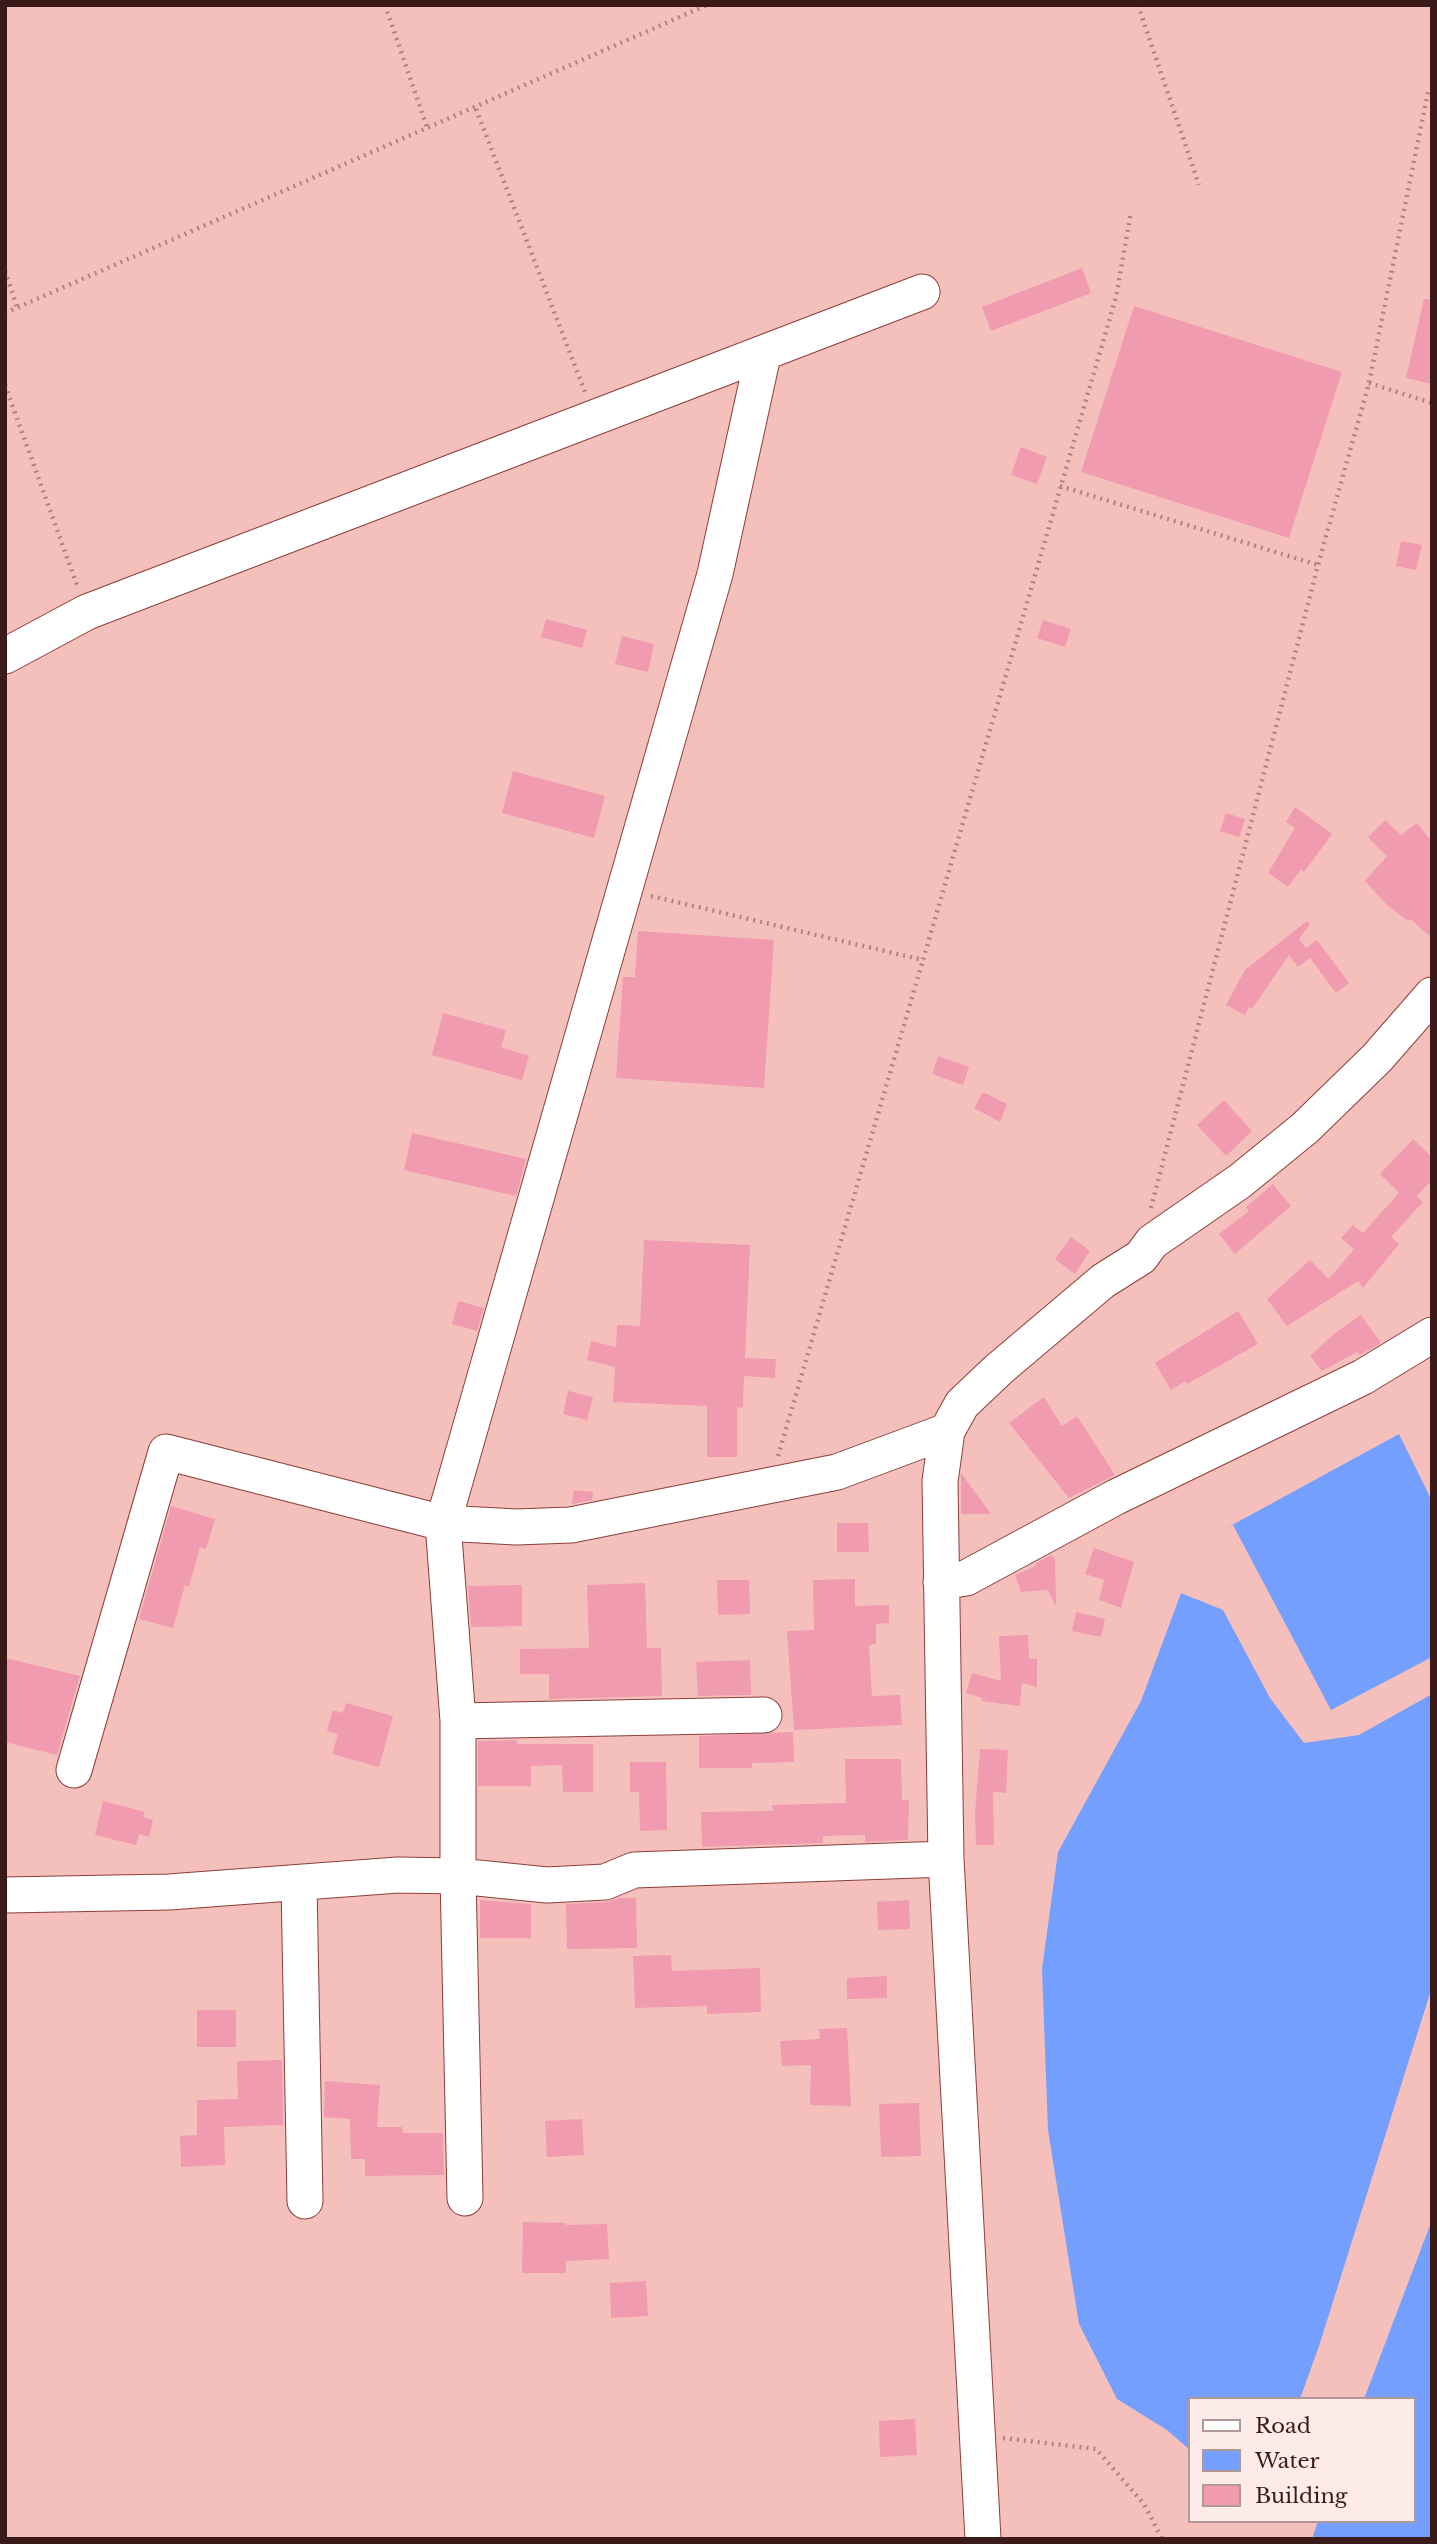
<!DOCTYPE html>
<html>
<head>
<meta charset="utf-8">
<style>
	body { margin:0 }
	#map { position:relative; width:1437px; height:2544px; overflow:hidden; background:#f5c0bb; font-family:"Libre Baskerville",serif }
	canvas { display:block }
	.frame { position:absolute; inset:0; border:7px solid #3b1b19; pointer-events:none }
	.legend { position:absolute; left:1188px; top:2397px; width:228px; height:126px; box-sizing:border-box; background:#fdebe9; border:2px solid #af9896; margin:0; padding:9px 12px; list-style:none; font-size:21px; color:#3b1b19 }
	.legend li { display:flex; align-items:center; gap:14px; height:35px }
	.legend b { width:35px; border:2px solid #af9896 }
</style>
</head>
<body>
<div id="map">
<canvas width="1437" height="2544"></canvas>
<div class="frame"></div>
<ul class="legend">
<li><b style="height:9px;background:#fff"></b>Road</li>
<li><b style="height:19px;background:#749ffe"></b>Water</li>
<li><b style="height:19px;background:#f09baf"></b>Building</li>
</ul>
</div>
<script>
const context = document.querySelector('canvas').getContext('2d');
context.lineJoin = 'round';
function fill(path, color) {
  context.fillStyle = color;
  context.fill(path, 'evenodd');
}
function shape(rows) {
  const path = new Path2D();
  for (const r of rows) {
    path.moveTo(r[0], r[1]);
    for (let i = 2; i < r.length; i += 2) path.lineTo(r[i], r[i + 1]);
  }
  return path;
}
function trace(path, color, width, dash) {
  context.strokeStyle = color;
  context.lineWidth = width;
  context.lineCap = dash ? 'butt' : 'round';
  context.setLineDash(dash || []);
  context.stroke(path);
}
fill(shape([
	[1399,1434,1432,1501,1432,1657,1331,1710,1233,1525,1223,1530],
	[1181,1593,1223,1610,1270,1698,1304,1743,1359,1735,1432,1694,1432,1987,1320,2343,1300,2399,1190,2399,1190,2450,1167,2430,1117,2399,1079,2324,1048,2130,1042,1969,1058,1852,1141,1701],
	[1432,2220,1432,2539,1312,2539,1318,2521,1414,2521,1414,2399,1364,2399]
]), '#749ffe');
fill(shape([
	[1082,268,1091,293,991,331,982,307],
	[1424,299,1432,300,1432,384,1406,378],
	[1134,306,1342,372,1289,538,1081,472],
	[1021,447,1047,457,1037,484,1011,475],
	[1401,541,1422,545,1416,570,1396,566],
	[546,619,587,630,582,648,541,637],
	[1043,620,1071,629,1065,647,1037,638],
	[622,636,654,644,648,672,615,664],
	[513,771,605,796,594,838,502,813],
	[1295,807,1332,834,1304,872,1301,869,1288,887,1268,873,1295,828,1286,822],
	[1226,813,1245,819,1239,837,1220,831],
	[1385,820,1401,835,1417,823,1432,842,1432,938,1410,919,1408,921,1387,905,1365,881,1387,856,1368,837],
	[1307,921,1310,924,1299,939,1306,948,1317,940,1349,983,1336,993,1310,958,1298,967,1289,955,1252,1009,1249,1007,1245,1015,1226,1005,1245,970],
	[638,931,774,940,764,1088,616,1078,623,977,635,977],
	[443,1013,506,1030,501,1047,529,1056,522,1080,432,1055],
	[938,1056,969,1067,963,1085,932,1074],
	[983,1092,1007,1104,1000,1122,974,1108],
	[1224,1100,1252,1131,1226,1156,1197,1125],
	[412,1133,526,1159,516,1196,404,1170],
	[1413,1139,1432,1157,1432,1180,1417,1196,1423,1202,1391,1237,1399,1244,1363,1288,1358,1281,1287,1326,1267,1299,1310,1260,1329,1279,1354,1249,1341,1238,1353,1225,1363,1233,1399,1193,1380,1174],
	[1273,1184,1291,1206,1235,1254,1219,1234,1249,1211,1246,1207],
	[1071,1237,1090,1251,1075,1274,1055,1259],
	[644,1240,750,1245,745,1358,776,1359,775,1378,744,1376,743,1408,737,1407,737,1457,707,1457,707,1406,613,1402,615,1367,587,1360,591,1341,616,1347,617,1325,640,1326],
	[458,1301,484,1308,477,1331,452,1324],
	[1238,1311,1258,1344,1187,1384,1185,1381,1171,1390,1155,1363],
	[1361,1315,1381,1343,1360,1355,1357,1352,1322,1371,1310,1356,1335,1333],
	[568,1391,593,1397,587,1420,563,1414],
	[1044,1397,1062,1426,1077,1416,1115,1475,1069,1498,1009,1423],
	[961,1473,991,1514,961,1514],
	[574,1490,593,1492,592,1500,572,1504],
	[171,1506,215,1519,206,1549,200,1547,189,1587,185,1585,173,1628,139,1619],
	[837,1523,868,1523,869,1552,837,1552],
	[1094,1548,1134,1562,1121,1608,1099,1600,1104,1580,1085,1574],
	[1051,1555,1055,1559,1056,1607,1048,1590,1021,1592,1015,1575,1036,1566,1035,1564],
	[855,1579,855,1606,889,1605,889,1623,876,1624,876,1644,869,1645,872,1696,900,1695,902,1725,794,1730,787,1631,814,1630,813,1580],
	[717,1580,749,1580,750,1614,718,1615],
	[645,1583,647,1648,661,1648,662,1696,549,1699,549,1674,520,1674,520,1649,589,1648,587,1585],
	[522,1585,522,1626,471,1627,468,1586],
	[1076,1612,1105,1619,1101,1637,1072,1631],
	[1028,1635,1029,1659,1037,1659,1037,1687,1022,1683,1020,1706,982,1701,982,1698,966,1693,972,1673,1001,1681,999,1636],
	[5,1658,80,1676,57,1755,5,1742],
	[750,1660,751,1695,698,1696,696,1662],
	[346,1703,393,1716,379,1767,332,1754,338,1734,327,1731,333,1710,343,1713],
	[793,1732,794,1762,752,1763,752,1768,699,1768,699,1736],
	[517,1740,517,1744,593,1744,593,1792,563,1792,562,1765,531,1766,531,1786,478,1786,478,1741],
	[980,1749,1008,1750,1006,1793,993,1792,994,1845,976,1845,975,1813],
	[845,1759,901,1759,902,1800,909,1800,908,1840,865,1842,865,1835,823,1836,823,1843,702,1847,701,1812,773,1811,772,1805,846,1803],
	[630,1762,666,1762,667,1830,640,1831,639,1792,630,1792],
	[103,1801,145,1812,143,1817,153,1820,149,1837,139,1834,136,1845,95,1835],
	[619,1898,636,1898,637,1948,567,1949,566,1904,606,1902],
	[480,1900,531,1904,531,1938,480,1938],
	[909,1900,910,1929,878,1930,877,1902],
	[671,1955,672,1971,760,1968,761,2012,707,2014,707,2006,635,2008,633,1956],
	[887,1976,887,1998,847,1999,847,1978],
	[197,2010,236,2010,236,2047,197,2047],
	[847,2028,851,2106,810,2105,811,2065,782,2066,780,2041,820,2039,819,2029],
	[282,2060,283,2125,224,2127,225,2165,181,2167,180,2136,197,2135,197,2100,238,2099,237,2061],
	[325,2081,380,2085,377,2127,402,2127,403,2133,443,2133,444,2175,365,2176,365,2159,351,2159,350,2119,324,2117],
	[919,2103,921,2156,881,2157,879,2104],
	[582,2119,584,2155,547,2157,545,2121],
	[523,2222,566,2223,566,2225,607,2224,609,2259,566,2261,566,2273,522,2273],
	[646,2281,648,2316,611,2318,610,2283],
	[915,2419,917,2455,880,2457,879,2421]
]), '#f09baf');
const minor = shape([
	[5,656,87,612,922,292],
	[941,1582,966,1578,1116,1497,1363,1377,1432,1335],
	[458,1721,764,1715],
	[74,1770,166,1452,443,1523,516,1527,571,1525,837,1472,947,1431],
	[299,1884,305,2201],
	[5,1895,169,1892,398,1875,458,1876,547,1885,605,1882,634,1870,946,1859],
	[465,2198,458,1876,458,1721,443,1523,715,574,763,355],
	[983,2539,946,1859,940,1481,947,1431,962,1404,999,1369,1103,1281,1141,1257,1152,1242,1240,1181,1305,1128,1377,1058,1432,995]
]);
trace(minor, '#8a3f3b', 37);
trace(shape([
	[385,5,427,127],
	[1138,5,1199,185],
	[476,109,585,392],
	[5,271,17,307],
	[5,313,707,5],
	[1369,383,1432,403],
	[5,385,78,588],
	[1060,486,1318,565],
	[651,896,923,960,1116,297,1131,212],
	[1151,1208,1318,565,1369,383,1428,92],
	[778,1456,923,960],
	[1003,2438,1096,2449,1144,2504,1162,2539]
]), '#b18480', 4.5, [2, 5]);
trace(minor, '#fff', 35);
</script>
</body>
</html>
